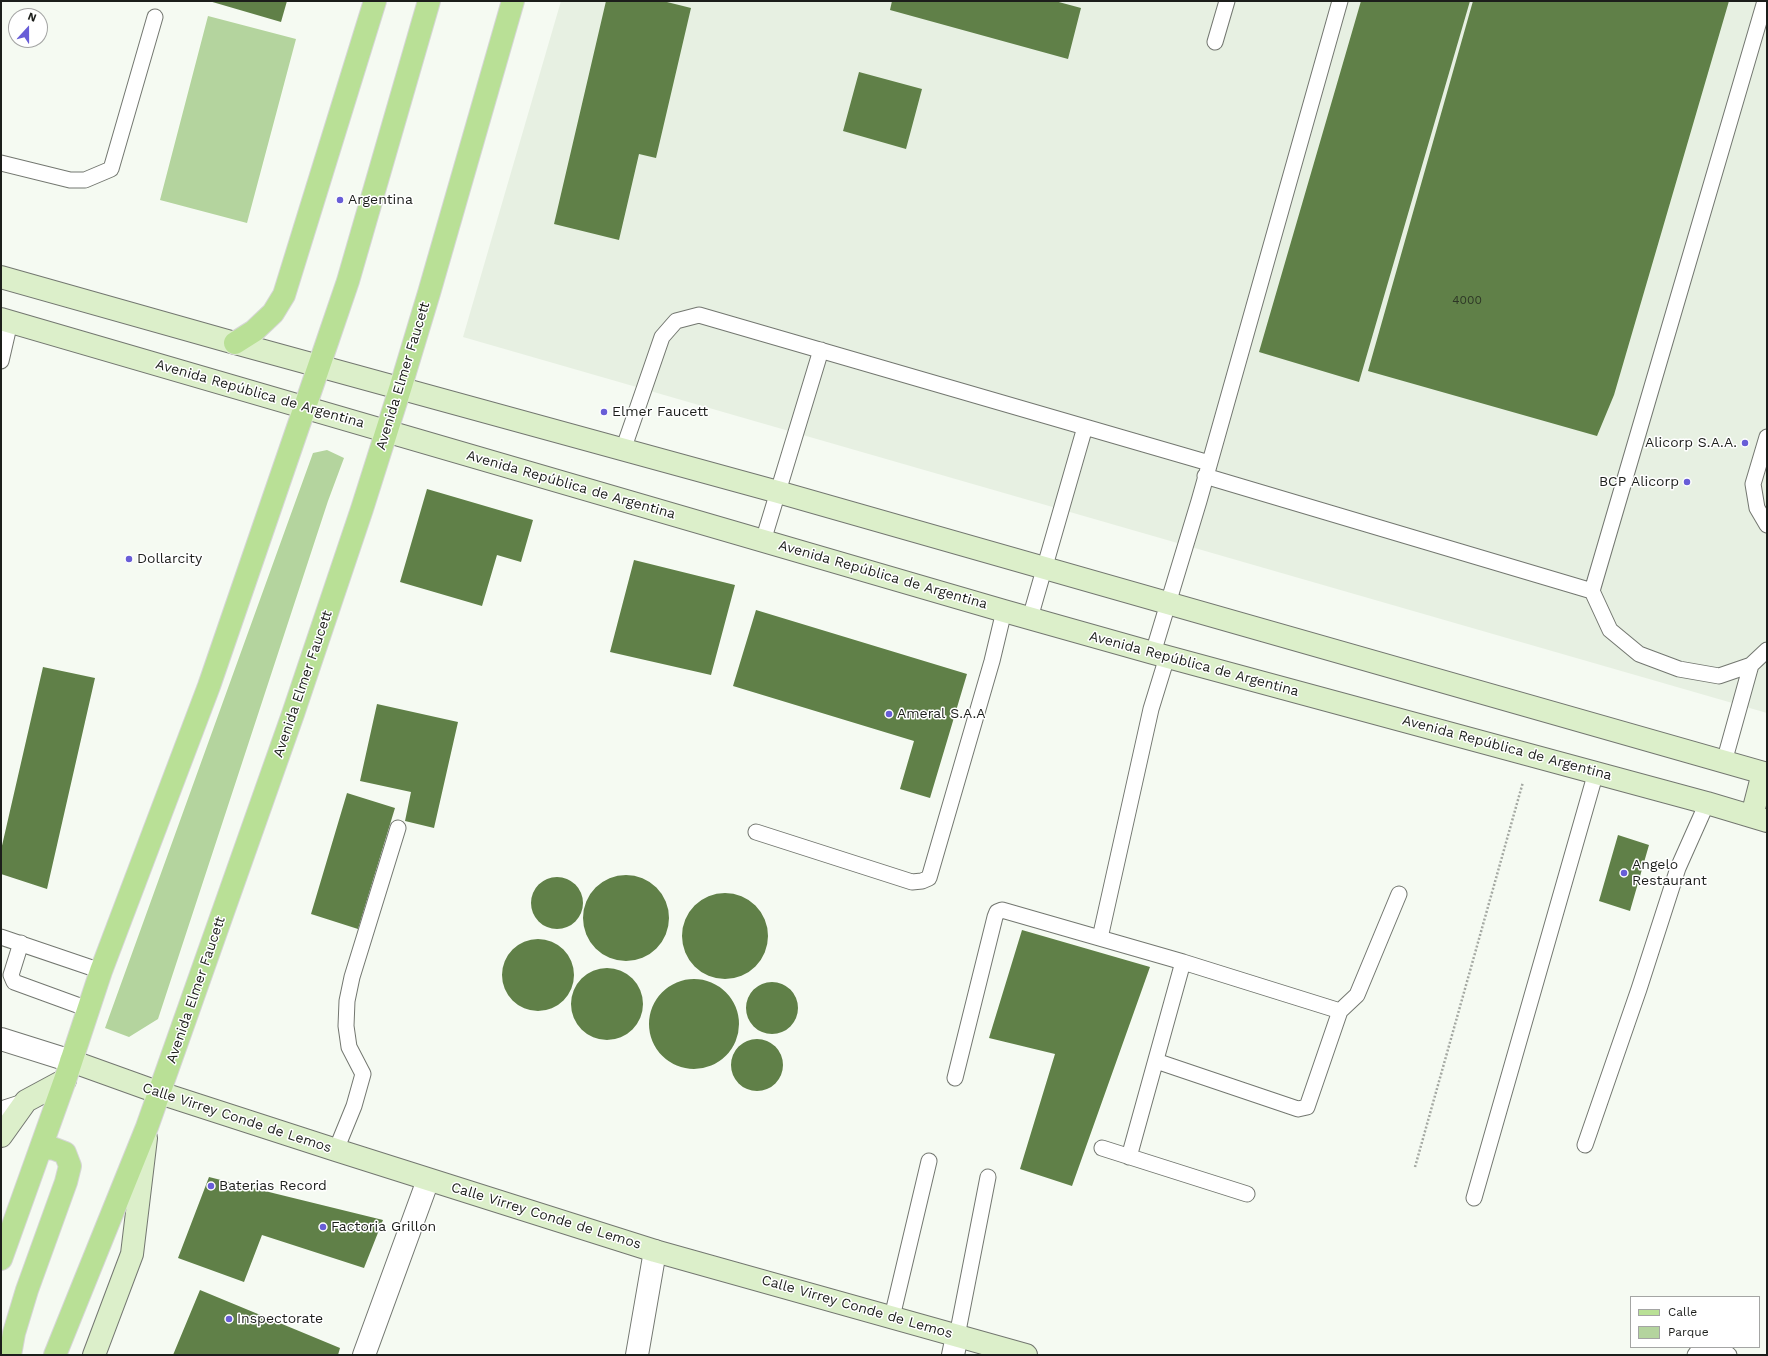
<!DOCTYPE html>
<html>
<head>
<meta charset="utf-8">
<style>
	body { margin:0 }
	#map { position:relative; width:1768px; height:1356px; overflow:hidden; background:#f5faf2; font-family:"Work Sans",sans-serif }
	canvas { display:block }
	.frame { position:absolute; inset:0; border:2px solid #1c1e1b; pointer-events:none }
	.legend { position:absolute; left:1630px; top:1296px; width:130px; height:52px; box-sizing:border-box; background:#fff; border:1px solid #a4a5a4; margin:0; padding:5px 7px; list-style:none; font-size:12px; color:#1c1e1b }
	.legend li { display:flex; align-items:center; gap:8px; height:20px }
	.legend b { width:20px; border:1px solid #a4a5a4 }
	.north { position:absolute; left:8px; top:8px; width:40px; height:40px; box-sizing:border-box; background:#fff; border:1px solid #a4a5a4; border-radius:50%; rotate:21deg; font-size:11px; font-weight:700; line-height:16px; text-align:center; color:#1c1e1b }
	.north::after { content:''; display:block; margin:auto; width:14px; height:18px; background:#685dd7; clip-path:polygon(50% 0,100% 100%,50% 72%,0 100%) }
</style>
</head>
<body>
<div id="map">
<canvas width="1768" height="1356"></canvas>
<div class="frame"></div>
<ul class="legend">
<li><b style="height:5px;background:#b9e096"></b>Calle</li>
<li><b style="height:11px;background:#b4d49e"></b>Parque</li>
</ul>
<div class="north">N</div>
</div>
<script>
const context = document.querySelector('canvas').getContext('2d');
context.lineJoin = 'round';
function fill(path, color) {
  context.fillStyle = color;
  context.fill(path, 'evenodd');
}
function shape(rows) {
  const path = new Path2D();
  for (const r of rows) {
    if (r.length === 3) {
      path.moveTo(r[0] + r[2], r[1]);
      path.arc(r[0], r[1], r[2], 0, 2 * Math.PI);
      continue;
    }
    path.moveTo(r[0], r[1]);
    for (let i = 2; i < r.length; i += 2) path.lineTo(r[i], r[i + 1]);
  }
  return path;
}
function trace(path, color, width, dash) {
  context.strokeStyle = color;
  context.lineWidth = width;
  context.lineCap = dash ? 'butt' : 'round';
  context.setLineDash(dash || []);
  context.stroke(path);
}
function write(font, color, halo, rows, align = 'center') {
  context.font = font + ' "Work Sans",sans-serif';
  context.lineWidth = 3;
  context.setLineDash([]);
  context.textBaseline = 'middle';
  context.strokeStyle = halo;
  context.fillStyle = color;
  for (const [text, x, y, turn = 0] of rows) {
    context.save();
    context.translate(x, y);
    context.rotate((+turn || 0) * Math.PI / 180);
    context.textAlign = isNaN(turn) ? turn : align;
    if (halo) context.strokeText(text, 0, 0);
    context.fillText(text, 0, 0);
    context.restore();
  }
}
fill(shape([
	[561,1,1767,1,1767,713,463,337]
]), '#e7f0e2');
fill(shape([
	[208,16,296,39,247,223,160,200],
	[327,450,344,458,328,501,158,1019,129,1037,105,1028,313,453]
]), '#b4d49e');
fill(shape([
	[209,1,287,1,281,22],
	[606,1,663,1,691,8,656,158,639,154,619,240,554,224],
	[892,1,1055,1,1081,8,1068,59,890,10],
	[1361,1,1470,1,1359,382,1259,352],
	[1473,1,1729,1,1614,395,1597,436,1368,371],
	[859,72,922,89,906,149,843,131],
	[427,489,533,520,521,562,497,555,482,606,400,582],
	[634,560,735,585,711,675,610,652],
	[756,610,967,674,930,798,900,789,914,741,733,686],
	[43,667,95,678,47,889,1,874,1,850],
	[377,704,458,722,434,828,405,821,411,792,360,781],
	[347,793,395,808,358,929,311,914],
	[1618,835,1649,845,1630,911,1599,901],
	[626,918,43],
	[557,903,26],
	[725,936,43],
	[1022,930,1150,967,1072,1186,1020,1169,1055,1054,989,1038],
	[538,975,36],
	[607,1004,36],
	[694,1024,45],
	[772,1008,26],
	[757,1065,26],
	[209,1177,277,1194,383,1220,364,1268,262,1235,244,1282,178,1258],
	[200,1290,340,1348,338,1355,173,1355]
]), '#608048');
const lane = shape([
	[1215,42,1227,1],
	[1,163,70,180,85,180,111,169,155,17],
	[1,361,10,322],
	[1767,437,1753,484,1757,508,1767,525],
	[623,450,662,337,676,321,699,315,1209,463],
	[1205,476,1592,591,1610,630,1639,654,1679,669,1719,676,1751,665,1767,650],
	[763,541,821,350],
	[1592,591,1765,1],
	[1030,618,1085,427],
	[1153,653,1199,501,1340,1],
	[1724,762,1751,665],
	[756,832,912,882,922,881,929,878,992,661,1004,611],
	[1,937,101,971],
	[1100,938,1151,709,1167,657],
	[21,943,11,975,14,982,88,1009],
	[1156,1061,1298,1109,1307,1107,1340,1011,1357,995,1399,894],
	[955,1078,995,917,997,912,1002,910,1183,962,1340,1011],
	[1,1109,26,1101],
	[1585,1145,1639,989,1678,868,1707,803],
	[1102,1148,1247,1194],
	[336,1150,354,1106,363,1074,349,1047,346,1026,347,1001,352,977,398,828],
	[1129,1157,1183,962],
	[1474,1198,1596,772],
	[892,1317,929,1161],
	[957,1336,988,1177],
	[1711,1347,1725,1352,1729,1355],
	[1695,1355,1700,1348,1707,1347]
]);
const street = shape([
	[1,1039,71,1061],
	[364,1355,428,1180],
	[637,1355,655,1251],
	[953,1355,957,1336]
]);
const secondary = shape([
	[1,277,224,340,778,492,1767,774],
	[1,319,1004,611,1153,653,1707,803,1767,821],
	[1752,816,1763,773],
	[71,1061,160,1093,336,1150,655,1251,1026,1355],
	[1,1136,26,1101,65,1080],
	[94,1355,132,1254,146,1138]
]);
const primary = shape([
	[235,343,254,331,273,313,284,295,375,1],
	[1,1259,65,1080,101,971,209,686,319,366,348,281,429,1],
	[10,1355,14,1333,27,1290,66,1182,70,1166,65,1153,52,1148,40,1150],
	[55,1355,147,1127,293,714,362,509,400,389,429,293,513,1]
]);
trace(lane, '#737770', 17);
trace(street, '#737770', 24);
trace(secondary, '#737770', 24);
trace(primary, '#d6d6d6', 24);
trace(shape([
	[1415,1167,1523,782]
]), '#a4a8a2', 2.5, [2, 2]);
trace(lane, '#fff', 15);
trace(street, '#fff', 22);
trace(secondary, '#dcefca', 22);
trace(primary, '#b9e096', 22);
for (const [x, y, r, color] of [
	[340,200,4,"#685dd7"],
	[604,412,4,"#685dd7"],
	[1745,443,4,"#685dd7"],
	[1687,482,4,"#685dd7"],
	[129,559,4,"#685dd7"],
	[889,714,4,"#685dd7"],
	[1624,873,4,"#685dd7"],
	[211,1186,4,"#685dd7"],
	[323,1227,4,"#685dd7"],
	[229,1319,4,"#685dd7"]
]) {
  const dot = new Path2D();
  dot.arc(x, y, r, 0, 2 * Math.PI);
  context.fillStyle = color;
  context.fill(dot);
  trace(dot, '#fff', 1.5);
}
write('12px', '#2d3626', null, [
	["4000",1467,300]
]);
write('14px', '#1c1e1b', '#fff', [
	["Argentina",348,200],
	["Elmer Faucett",612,412],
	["Alicorp S.A.A.",1737,443,"right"],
	["BCP Alicorp",1679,482,"right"],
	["Dollarcity",137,559],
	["Ameral S.A.A",897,714],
	["Angelo",1632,865],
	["Restaurant",1632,881],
	["Baterias Record",219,1186],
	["Factoria Grillon",331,1227],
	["Inspectorate",237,1319]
], 'left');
write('14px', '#1c1e1b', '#fff', [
	["Avenida Elmer Faucett",403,376,-73],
	["Avenida República de Argentina",260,394,16],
	["Avenida República de Argentina",571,485,16],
	["Avenida República de Argentina",883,575,16],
	["Avenida República de Argentina",1194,664,15],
	["Avenida Elmer Faucett",303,684,-71],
	["Avenida República de Argentina",1507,748,15],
	["Avenida Elmer Faucett",196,990,-71],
	["Calle Virrey Conde de Lemos",237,1118,18],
	["Calle Virrey Conde de Lemos",546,1216,17],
	["Calle Virrey Conde de Lemos",857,1307,16]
]);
</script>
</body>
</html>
